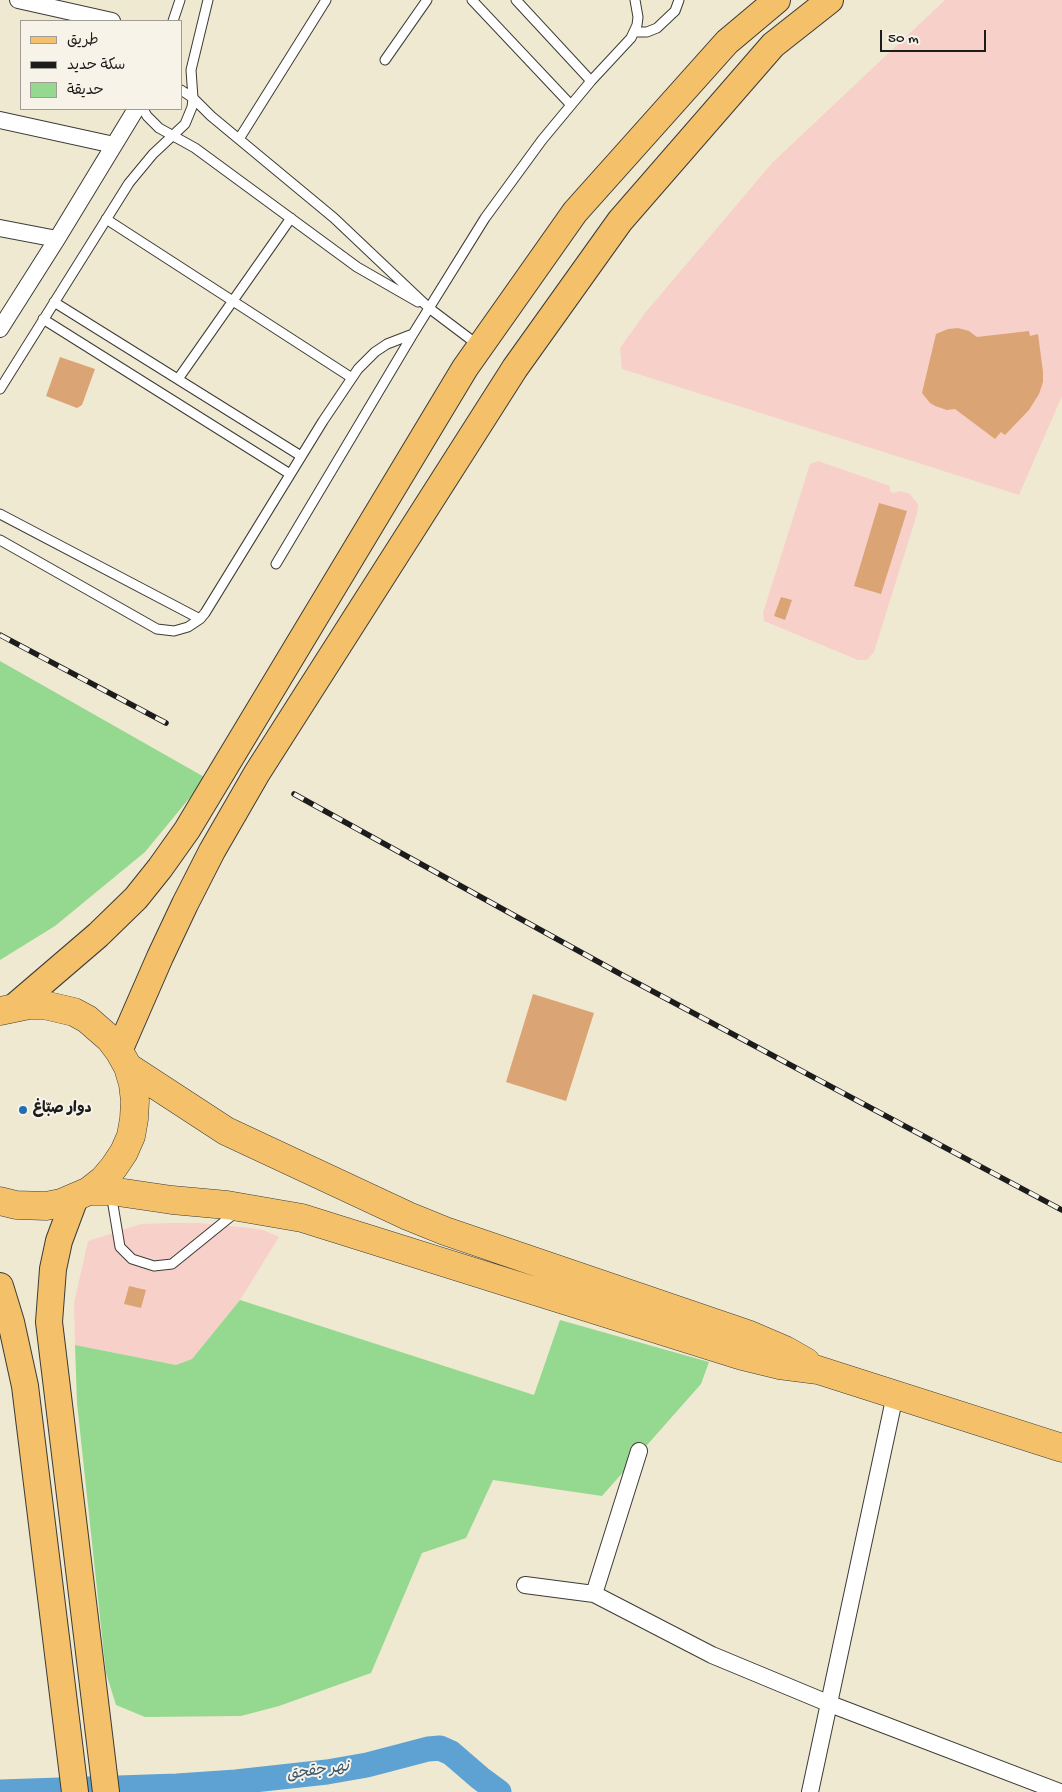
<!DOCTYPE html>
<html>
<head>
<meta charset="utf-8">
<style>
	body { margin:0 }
	#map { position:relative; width:1062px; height:1792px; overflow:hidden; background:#f0e9d1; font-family:"Gochi Hand","Playpen Sans Arabic",sans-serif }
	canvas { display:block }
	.legend { position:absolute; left:20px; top:20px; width:162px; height:90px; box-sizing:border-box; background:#f7f3e8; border:1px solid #9f9d96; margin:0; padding:6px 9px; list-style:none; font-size:15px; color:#1c1c1c }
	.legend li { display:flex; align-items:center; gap:10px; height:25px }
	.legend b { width:25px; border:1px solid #9f9d96 }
	.scale { position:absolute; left:880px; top:30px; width:106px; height:22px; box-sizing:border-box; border:2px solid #1c1c1c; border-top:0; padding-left:6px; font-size:15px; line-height:18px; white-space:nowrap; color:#1c1c1c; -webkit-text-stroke:4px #f7f3e8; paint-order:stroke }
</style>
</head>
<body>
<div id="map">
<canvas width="1062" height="1792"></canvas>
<ul class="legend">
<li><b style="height:6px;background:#f4c16a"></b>طريق</li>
<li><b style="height:6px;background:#1c1c1c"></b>سكة حديد</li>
<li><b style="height:14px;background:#95d890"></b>حديقة</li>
</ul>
<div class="scale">50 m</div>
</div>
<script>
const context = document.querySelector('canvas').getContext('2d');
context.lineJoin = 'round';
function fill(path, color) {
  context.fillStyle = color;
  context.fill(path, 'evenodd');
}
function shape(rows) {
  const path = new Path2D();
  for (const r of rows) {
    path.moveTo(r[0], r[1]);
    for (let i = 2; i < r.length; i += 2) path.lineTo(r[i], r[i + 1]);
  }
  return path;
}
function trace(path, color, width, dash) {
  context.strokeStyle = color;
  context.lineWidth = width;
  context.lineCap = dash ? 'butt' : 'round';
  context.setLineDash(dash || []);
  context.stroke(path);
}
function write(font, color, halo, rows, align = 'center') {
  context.font = font + ' "Gochi Hand","Playpen Sans Arabic",sans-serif';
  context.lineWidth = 4;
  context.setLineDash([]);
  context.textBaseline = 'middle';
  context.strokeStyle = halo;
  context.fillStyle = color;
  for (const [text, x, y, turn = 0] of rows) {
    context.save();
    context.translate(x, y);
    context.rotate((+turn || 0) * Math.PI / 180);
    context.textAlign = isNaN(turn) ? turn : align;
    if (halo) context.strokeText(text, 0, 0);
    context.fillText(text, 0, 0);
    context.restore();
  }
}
fill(shape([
	[945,0,1062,0,1062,396,1019,495,622,369,620,348,645,313,773,162],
	[818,461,890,486,890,491,894,493,900,491,910,494,918,504,917,514,874,652,867,660,858,660,764,621,763,613,810,464],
	[169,1223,199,1223,250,1228,263,1230,279,1237,240,1300,192,1359,176,1365,75,1345,74,1303,88,1241,141,1224]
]), '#f7d0ca');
fill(shape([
	[0,661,206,778,145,852,55,926,0,960],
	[240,1300,534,1395,560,1320,709,1362,701,1384,602,1496,493,1480,466,1538,422,1553,371,1673,279,1706,241,1716,145,1717,116,1705,106,1673,77,1403,75,1345,176,1365,192,1359]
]), '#95d890');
trace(shape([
	[0,1792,177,1786,236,1782,327,1772,367,1765,428,1749,440,1748,451,1753,480,1778,499,1792]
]), '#5da2d2', 25);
fill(shape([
	[958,328,969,331,977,337,1029,331,1030,336,1038,334,1043,372,1043,382,1039,394,1029,410,1005,435,1001,432,995,439,955,409,947,410,935,406,930,403,922,393,936,334,948,329],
	[60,357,95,369,82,405,77,408,46,396],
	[879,503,907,511,881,594,854,586],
	[781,597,792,600,785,620,774,616],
	[533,994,594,1013,566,1101,506,1082],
	[129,1286,146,1290,141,1308,124,1304]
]), '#dba475');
const lane = shape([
	[472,0,571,105],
	[516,0,591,81],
	[173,21,180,0],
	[634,32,647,32,657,28,675,11,679,0],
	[385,60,427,0],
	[181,90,193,98,211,116,334,218,429,308,478,345],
	[143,109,147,116,159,128,195,148,357,267,418,302],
	[239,139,326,0],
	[106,219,352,378],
	[54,302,301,456],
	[43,319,290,474],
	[178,379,291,218],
	[0,389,129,183,153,154,185,124,192,107,193,98,191,70,208,0],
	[0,514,200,619],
	[0,540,157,629,174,631,188,627,200,619,205,613,323,421,358,369,375,352,387,344,413,334],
	[276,564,413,334,485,218,542,140,591,81,631,38,637,25,638,17,635,0],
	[111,1193,120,1247,132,1259,154,1266,172,1264,235,1213]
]);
const street = shape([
	[18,0,112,21],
	[0,120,114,145],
	[0,228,57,239],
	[0,329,57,239,136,109],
	[525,1585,594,1594,712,1655,830,1704,1060,1792],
	[594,1594,639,1451],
	[810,1792,895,1395]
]);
const primary = shape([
	[14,1007,98,935,136,898,160,868,187,830,465,368,575,212,727,42,777,0],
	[119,1051,160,957,185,904,212,851,257,773,515,368,620,221,773,45,830,0],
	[75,1198,59,1241,53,1269,49,1322,106,1792],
	[0,1286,11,1322,25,1386,75,1792]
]);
const highway = shape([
	[0,1011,29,1005,44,1005,74,1012,87,1019,110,1039,119,1051,128,1067,133,1084,135,1101,134,1119,131,1136,124,1152,114,1167,103,1180,89,1191,61,1203,46,1206,16,1205,0,1201],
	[128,1067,226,1131,408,1216,445,1231,750,1335,785,1350,806,1362],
	[89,1191,111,1191,172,1200,227,1205,302,1218,742,1356,779,1365,818,1370,1062,1448]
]);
trace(lane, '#3c3b37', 11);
trace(street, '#3c3b37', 18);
trace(primary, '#3c3b37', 28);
trace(highway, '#3c3b37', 29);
trace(lane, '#fff', 9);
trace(street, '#fff', 16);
trace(primary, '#f4c16a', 26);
trace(highway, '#f4c16a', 28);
const rail = shape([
	[0,635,166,723],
	[294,794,624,976,1062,1210]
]);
trace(rail, '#1c1c1c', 5.5);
trace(rail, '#f7f3e8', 4, [11]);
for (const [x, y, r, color] of [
	[23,1110,5,"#1f6fb2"]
]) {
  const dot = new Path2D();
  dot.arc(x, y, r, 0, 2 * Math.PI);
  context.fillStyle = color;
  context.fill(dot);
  trace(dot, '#f7f3e8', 2);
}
write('bold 15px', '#1c1c1c', '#f7f3e8', [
	["دوار صبّاغ",33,1110]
], 'left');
write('italic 16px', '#39586e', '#f7f3e8', [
	["نهر جقجق",318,1772,-8]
]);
</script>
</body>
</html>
